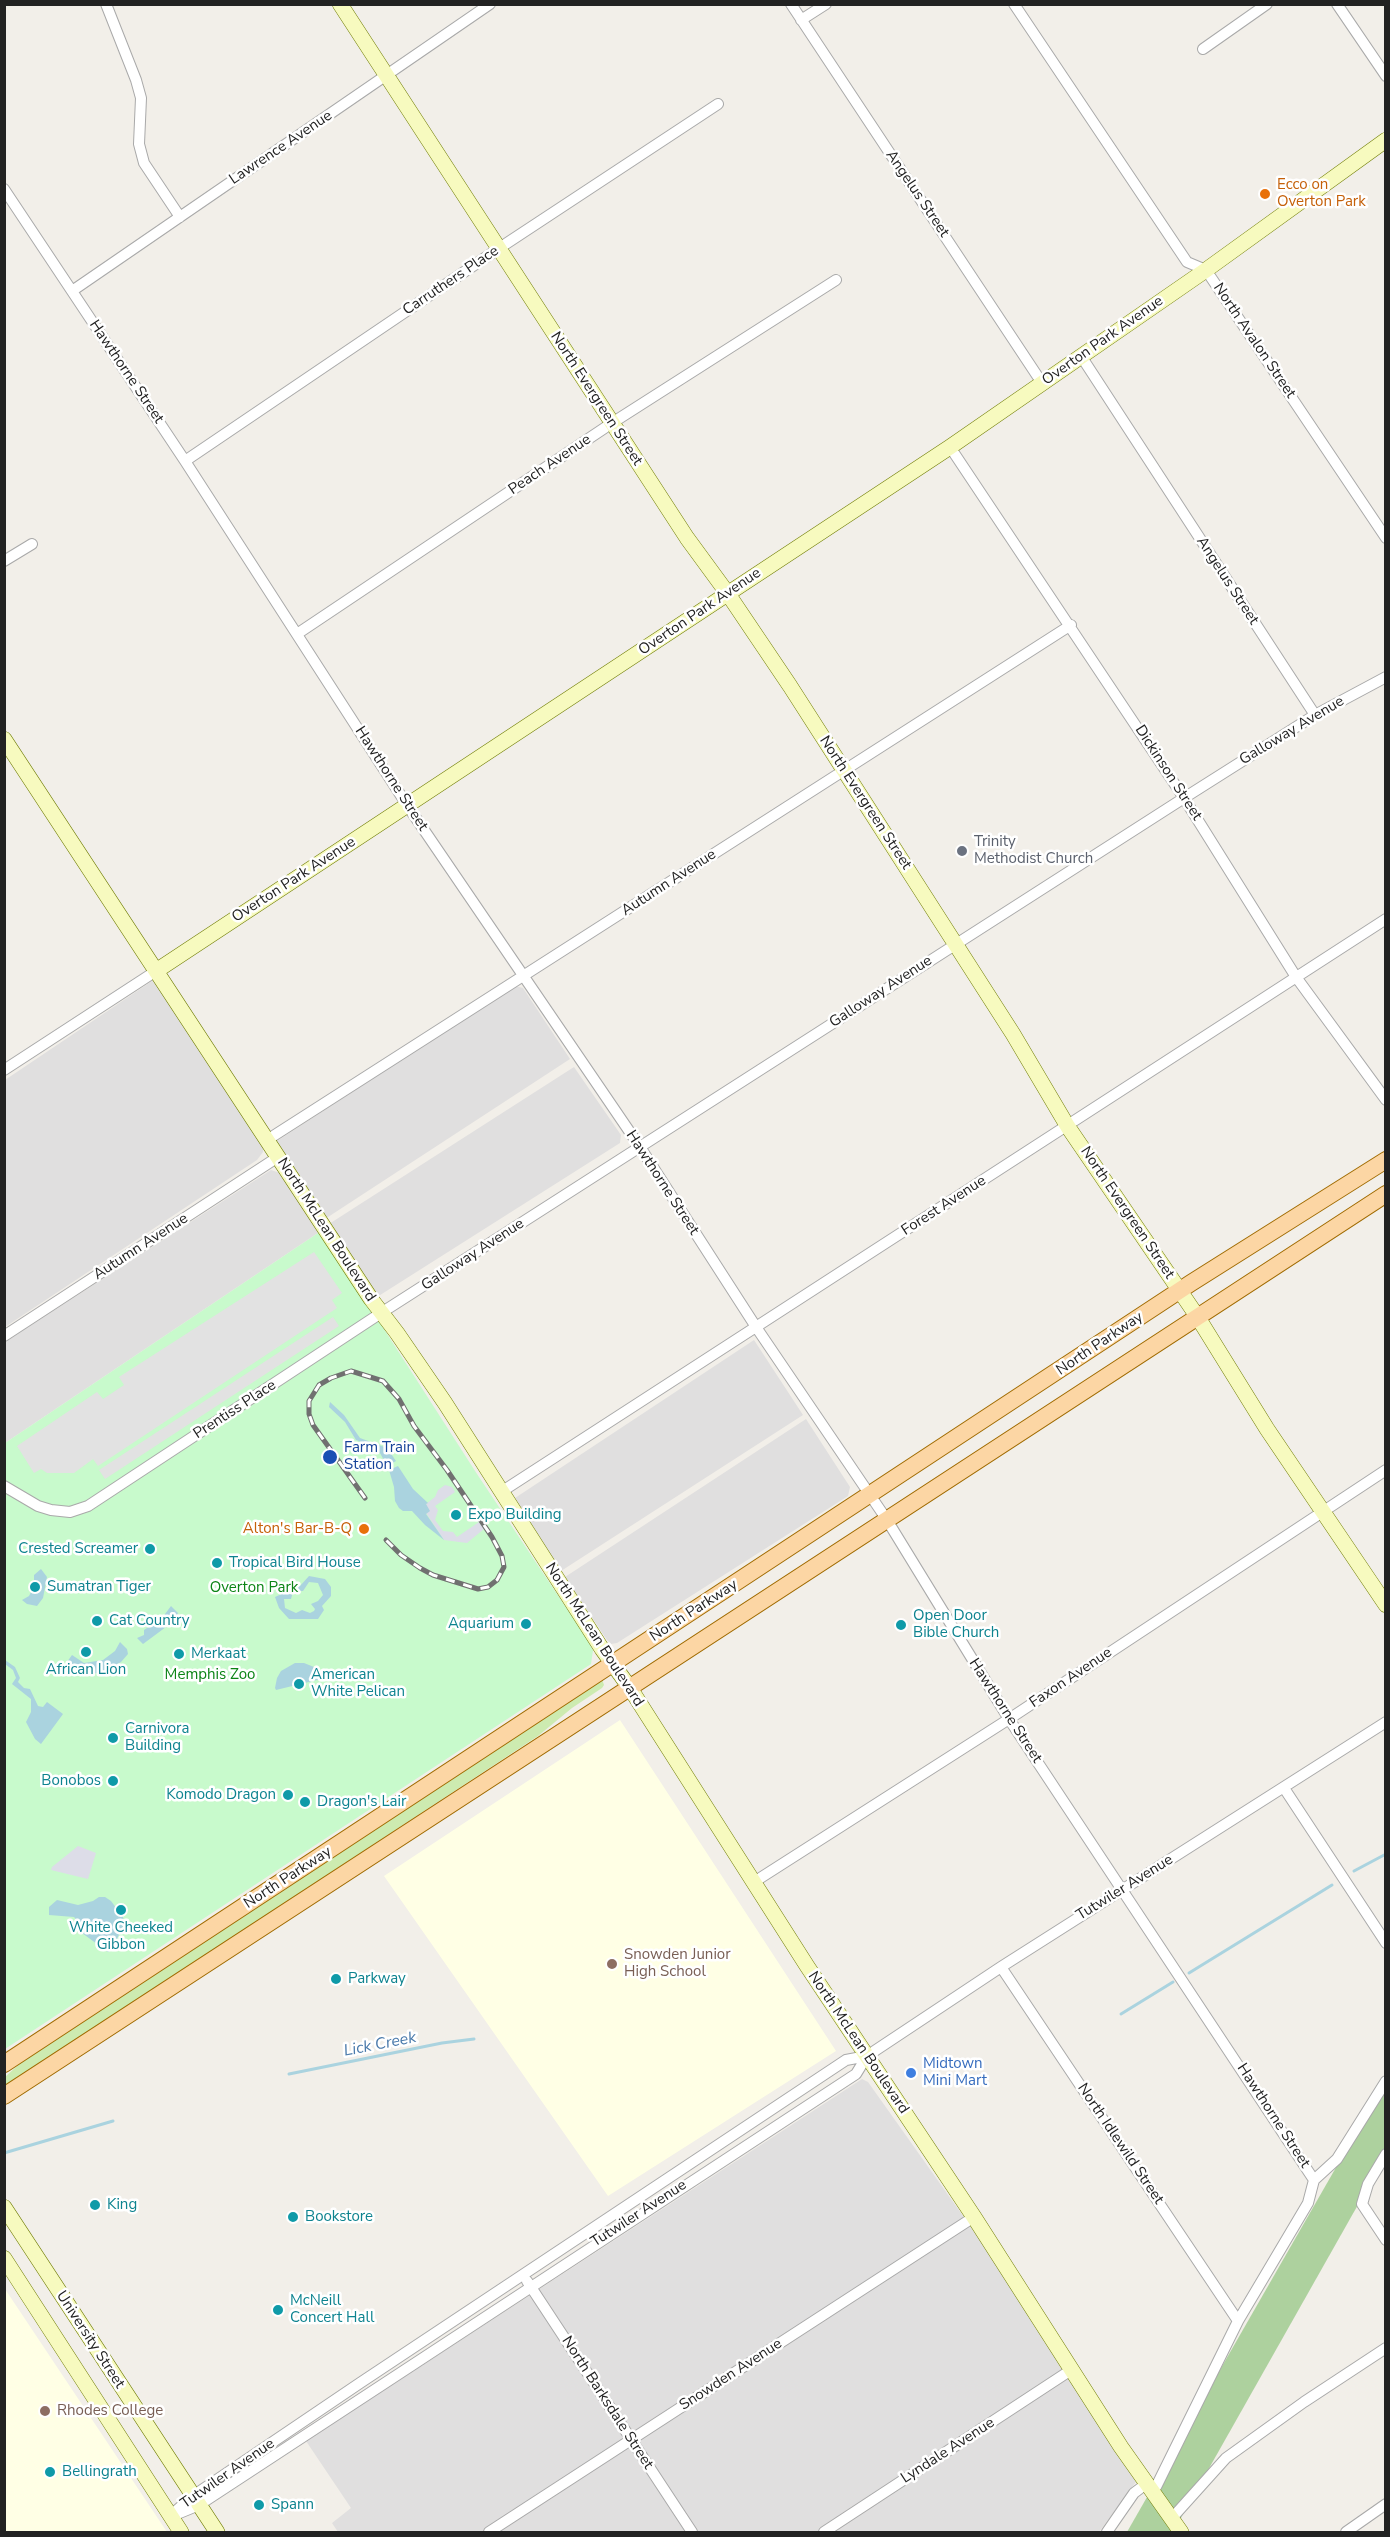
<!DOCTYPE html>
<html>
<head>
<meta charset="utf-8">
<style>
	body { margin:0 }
	#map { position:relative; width:1390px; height:2537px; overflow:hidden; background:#f2efe9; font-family:"Nunito Sans",sans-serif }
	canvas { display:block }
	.frame { position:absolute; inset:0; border:6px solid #222; pointer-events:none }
</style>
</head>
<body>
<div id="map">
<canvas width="1390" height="2537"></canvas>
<div class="frame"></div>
</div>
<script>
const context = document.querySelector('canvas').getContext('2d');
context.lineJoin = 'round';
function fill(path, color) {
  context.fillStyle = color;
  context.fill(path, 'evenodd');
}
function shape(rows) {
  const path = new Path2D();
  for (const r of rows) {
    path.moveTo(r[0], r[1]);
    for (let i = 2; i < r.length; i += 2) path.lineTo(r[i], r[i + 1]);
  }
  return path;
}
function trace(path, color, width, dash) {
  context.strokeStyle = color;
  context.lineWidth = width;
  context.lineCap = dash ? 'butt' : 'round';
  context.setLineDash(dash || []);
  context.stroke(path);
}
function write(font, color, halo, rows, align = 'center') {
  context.font = font + ' "Nunito Sans",sans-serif';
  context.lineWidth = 5;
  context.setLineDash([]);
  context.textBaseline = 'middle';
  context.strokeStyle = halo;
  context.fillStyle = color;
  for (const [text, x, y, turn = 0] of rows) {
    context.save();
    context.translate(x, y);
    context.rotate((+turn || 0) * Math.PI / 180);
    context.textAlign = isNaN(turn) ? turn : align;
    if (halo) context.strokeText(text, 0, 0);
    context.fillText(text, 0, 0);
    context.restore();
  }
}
fill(shape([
	[152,981,157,984,263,1146,263,1152,257,1160,5,1327,5,1080],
	[515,986,523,988,570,1059,325,1219,277,1141],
	[574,1067,621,1135,620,1143,377,1297,329,1224],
	[271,1170,280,1173,321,1231,5,1443,5,1342],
	[754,1340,803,1415,561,1571,515,1498],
	[806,1419,850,1487,848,1496,617,1643,611,1644,607,1640,565,1577],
	[862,2079,868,2082,1144,2471,1099,2532,338,2532,332,2523,351,2508,306,2441]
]), '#e0dfdf');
fill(shape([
	[620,1720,836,2051,608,2196,384,1876],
	[4,2289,5,2289,167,2532,5,2532]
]), '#ffffe5');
fill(shape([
	[602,1679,604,1685,602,1688,572,1708,538,1736,5,2087,5,2077,27,2057]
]), '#cdebb0');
fill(shape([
	[1385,2082,1385,2157,1173,2532,1127,2532]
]), '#add19e');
fill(shape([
	[321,1231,477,1474,585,1636,593,1650,591,1664,5,2049,5,1443]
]), '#c8facc');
fill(shape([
	[314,1252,342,1293,332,1300,337,1308,98,1466,93,1459,74,1473,47,1473,41,1469,34,1473,17,1446,97,1392,103,1399,124,1385,119,1377],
	[333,1317,339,1326,105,1479,99,1470]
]), '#e2e2e2');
fill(shape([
	[445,1485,452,1487,455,1492,435,1506,438,1510,435,1520,443,1531,453,1532,457,1537,479,1522,484,1529,467,1543,444,1540,426,1513,426,1504,435,1497,438,1490],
	[78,1846,96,1853,88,1879,51,1870,52,1867]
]), '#dddde8');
fill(shape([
	[330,1402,344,1415,360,1438,387,1448,396,1461,387,1466,380,1453,371,1446,356,1440,345,1422,329,1407],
	[398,1466,413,1489,428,1503,426,1504,430,1511,426,1514,444,1540,425,1525,412,1511,403,1511,399,1508,395,1501,394,1487,389,1470],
	[41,1569,47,1577,43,1598,37,1606,27,1604,22,1600,29,1596,34,1586,34,1575],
	[309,1576,325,1579,331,1587,331,1596,322,1606,324,1610,318,1619,289,1619,279,1608,275,1597,288,1591,289,1585,297,1583,300,1586],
	[309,1582,318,1583,323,1595,318,1601,311,1604,315,1609,314,1611,310,1613,302,1610,296,1613,285,1608,284,1599,291,1599,293,1591,303,1591],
	[171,1606,178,1613,176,1617,170,1624,143,1644,137,1638,144,1635,144,1630,162,1618],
	[120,1642,127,1649,128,1654,121,1662,101,1673,84,1674,67,1662,72,1655,84,1663,103,1660,115,1651],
	[5,1660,15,1667,20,1678,18,1682,24,1688,30,1689,38,1706,43,1707,47,1702,63,1714,41,1744,35,1739,26,1722,31,1712,31,1699,12,1684,16,1678,13,1670,5,1664],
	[295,1663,304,1663,314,1667,320,1673,321,1679,276,1690,275,1688,277,1678,281,1671],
	[99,1897,105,1897,111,1901,123,1917,124,1924,116,1941,118,1946,108,1952,82,1933,80,1924,74,1917,49,1915,49,1907,57,1900,78,1905,93,1901]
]), '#aad3df');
trace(shape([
	[1354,1871,1386,1854],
	[1189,1973,1332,1885],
	[1121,2014,1173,1982],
	[289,2074,442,2043,474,2039],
	[4,2153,113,2121]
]), '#aad3df', 3);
const street = shape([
	[106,4,136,80,141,98,139,144,144,163,180,217],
	[791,4,1042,383],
	[1014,4,1187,262,1206,270,1386,538],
	[1337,4,1386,76],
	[801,20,826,4],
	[1203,49,1267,4],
	[4,189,185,461,407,805,640,1147,756,1327,887,1520,1009,1719,1314,2180],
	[72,291,490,4],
	[1081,356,1315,715],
	[950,447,1184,798,1296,977,1386,1100],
	[185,461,498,249,718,104],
	[4,561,32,544],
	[297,634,612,423,836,280],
	[4,1070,156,971],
	[267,1140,1071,625],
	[4,1336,278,1157],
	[4,1486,38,1506,51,1510,70,1512,88,1506,381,1313,1184,798,1315,715,1386,677],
	[501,1492,1386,919],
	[1284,1788,1386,1943],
	[754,1882,1009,1719,1386,1470],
	[1001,1967,1238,2321],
	[1386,2154,1368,2184,1362,2204,1386,2240],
	[527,2281,692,2532],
	[1153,2493,1238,2321,1308,2203,1314,2180,1337,2159,1386,2081],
	[177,2514,199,2505,856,2074,867,2056],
	[170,2516,193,2496,360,2383,846,2060,867,2056,1001,1967,1386,1722],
	[1172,2518,1226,2458,1304,2402,1386,2348],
	[489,2532,974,2217],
	[824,2532,1071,2370],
	[1107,2532,1134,2493,1146,2484],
	[1346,2532,1386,2504]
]);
const secondary = shape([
	[340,4,687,538,728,594,790,686,1013,1034,1068,1127,1197,1316,1267,1429,1386,1605],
	[4,739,371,1299,397,1333,445,1403,602,1649,630,1688,807,1966,974,2217,1121,2447,1181,2532],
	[156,971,950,447,1206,270,1386,140],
	[4,2207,217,2532],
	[4,2258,181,2532]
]);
const primary = shape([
	[4,2064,1191,1283,1386,1160],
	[4,2096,1386,1194]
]);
trace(street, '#a9a9a9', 12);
trace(secondary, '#707d05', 16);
trace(primary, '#a06b00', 18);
trace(street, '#fff', 10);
trace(secondary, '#f7fabf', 15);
trace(primary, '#fcd6a4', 16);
const rail = shape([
	[365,1498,313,1425,309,1414,309,1401,319,1385,331,1378,351,1371,383,1381,399,1399,414,1426,447,1470,492,1537,502,1556,504,1567,497,1580,488,1587,478,1589,433,1575,420,1568,401,1555,386,1540]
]);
trace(rail, '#707070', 5);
trace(rail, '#fff', 3, [9]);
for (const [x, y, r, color] of [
	[1265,194,6,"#e8710a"],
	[962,851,6,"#6b7280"],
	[330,1457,8,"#1a4fb4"],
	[456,1515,6,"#0f9aa8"],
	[364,1529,6,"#e8710a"],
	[150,1549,6,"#0f9aa8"],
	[217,1563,6,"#0f9aa8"],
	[35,1587,6,"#0f9aa8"],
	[97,1621,6,"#0f9aa8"],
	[526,1624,6,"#0f9aa8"],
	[901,1625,6,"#0f9aa8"],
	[86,1652,6,"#0f9aa8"],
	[179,1654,6,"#0f9aa8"],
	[299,1684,6,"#0f9aa8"],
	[113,1738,6,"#0f9aa8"],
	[113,1781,6,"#0f9aa8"],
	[288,1795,6,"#0f9aa8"],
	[305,1802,6,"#0f9aa8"],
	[121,1910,6,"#0f9aa8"],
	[612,1964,6,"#8d6e63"],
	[336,1979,6,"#0f9aa8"],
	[911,2073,6,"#3f7fe0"],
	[95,2205,6,"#0f9aa8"],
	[293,2217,6,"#0f9aa8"],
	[278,2310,6,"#0f9aa8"],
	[45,2411,6,"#8d6e63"],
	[50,2472,6,"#0f9aa8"],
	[259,2505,6,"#0f9aa8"]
]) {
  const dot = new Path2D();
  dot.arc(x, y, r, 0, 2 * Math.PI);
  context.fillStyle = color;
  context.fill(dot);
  trace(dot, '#fff', 2);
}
write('15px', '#222', '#fff', [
	["Lawrence Avenue",281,148,-34],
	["Angelus Street",917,194,56],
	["Carruthers Place",451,281,-34],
	["Overton Park Avenue",1103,341,-35],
	["North Avalon Street",1254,341,56],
	["Hawthorne Street",126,372,56],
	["North Evergreen Street",596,399,57],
	["Peach Avenue",550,465,-34],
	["Angelus Street",1227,581,57],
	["Overton Park Avenue",700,612,-34],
	["Galloway Avenue",1292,731,-31],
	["Dickinson Street",1168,773,57],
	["Hawthorne Street",391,779,57],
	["North Evergreen Street",865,803,57],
	["Overton Park Avenue",294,880,-33],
	["Autumn Avenue",669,883,-33],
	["Galloway Avenue",881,992,-33],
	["Hawthorne Street",662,1183,57],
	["Forest Avenue",944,1206,-33],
	["North Evergreen Street",1127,1213,56],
	["North McLean Boulevard",326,1230,57],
	["Autumn Avenue",141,1247,-33],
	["Galloway Avenue",473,1255,-33],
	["North Parkway",1100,1344,-34],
	["Prentiss Place",235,1410,-33],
	["North Parkway",694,1611,-33],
	["North McLean Boulevard",594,1635,57],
	["Faxon Avenue",1071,1678,-34],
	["Hawthorne Street",1005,1711,57],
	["North Parkway",288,1878,-33],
	["Tutwiler Avenue",1125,1888,-32],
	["North McLean Boulevard",858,2043,56],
	["Hawthorne Street",1273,2116,57],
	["North Idlewild Street",1120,2144,56],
	["Tutwiler Avenue",639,2214,-33],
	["University Street",90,2340,57],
	["Snowden Avenue",731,2375,-33],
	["North Barksdale Street",607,2403,57],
	["Lyndale Avenue",948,2451,-33],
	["Tutwiler Avenue",228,2474,-35]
]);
write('15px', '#c56008', '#fff', [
	["Ecco on",1277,185],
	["Overton Park",1277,202],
	["Alton's Bar-B-Q",352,1529,"right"]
], 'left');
write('15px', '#5b616d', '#fff', [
	["Trinity",974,842],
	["Methodist Church",974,859]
], 'left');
write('15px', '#164399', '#fff', [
	["Farm Train",344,1448],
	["Station",344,1465]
], 'left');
write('15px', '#0d838f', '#fff', [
	["Expo Building",468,1515],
	["Crested Screamer",138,1549,"right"],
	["Tropical Bird House",229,1563],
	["Sumatran Tiger",47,1587],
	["Open Door",913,1616],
	["Bible Church",913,1633],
	["Cat Country",109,1621],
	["Aquarium",514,1624,"right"],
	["Merkaat",191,1654],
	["African Lion",86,1670,"center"],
	["American",311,1675],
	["White Pelican",311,1692],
	["Carnivora",125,1729],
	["Building",125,1746],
	["Bonobos",101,1781,"right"],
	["Komodo Dragon",276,1795,"right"],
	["Dragon's Lair",317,1802],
	["White Cheeked",121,1928,"center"],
	["Gibbon",121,1945,"center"],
	["Parkway",348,1979],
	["King",107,2205],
	["Bookstore",305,2217],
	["McNeill",290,2301],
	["Concert Hall",290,2318],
	["Bellingrath",62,2472],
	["Spann",271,2505]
], 'left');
write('15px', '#0c8416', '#fff', [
	["Overton Park",254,1588],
	["Memphis Zoo",210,1675]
]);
write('15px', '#785e54', '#fff', [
	["Snowden Junior",624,1955],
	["High School",624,1972],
	["Rhodes College",57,2411]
], 'left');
write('15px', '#366cbe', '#fff', [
	["Midtown",923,2064],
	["Mini Mart",923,2081]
], 'left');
write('italic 16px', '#4a7aab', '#fff', [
	["Lick Creek",380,2045,-11]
]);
</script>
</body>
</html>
